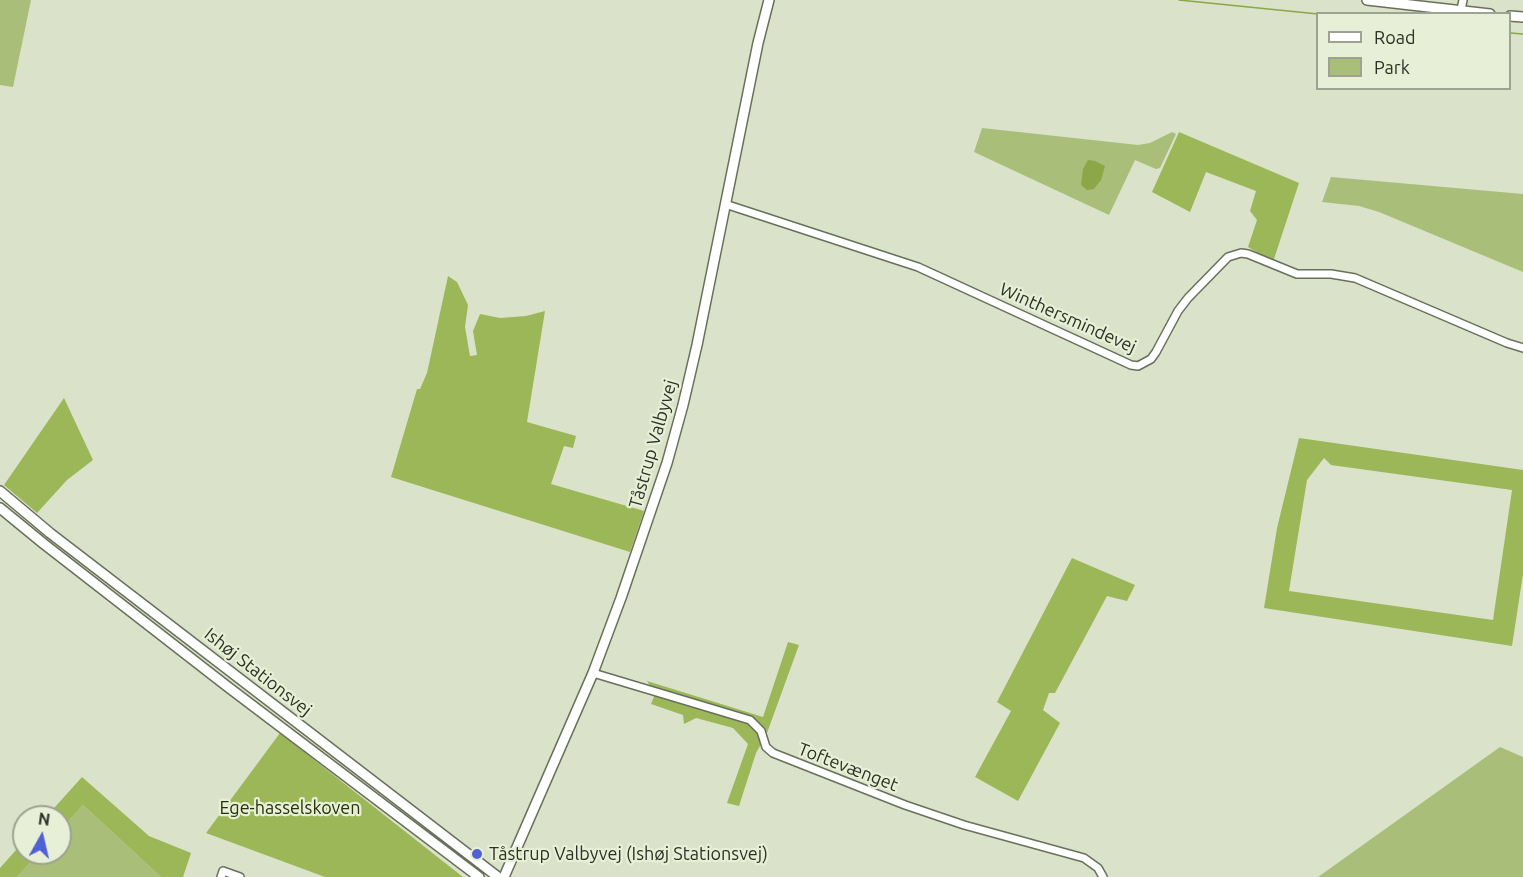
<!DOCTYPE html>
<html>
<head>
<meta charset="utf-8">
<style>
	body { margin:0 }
	#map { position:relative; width:1523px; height:877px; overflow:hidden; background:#dae3c9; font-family:Ubuntu,sans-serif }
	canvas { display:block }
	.legend { position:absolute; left:1316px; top:12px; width:195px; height:78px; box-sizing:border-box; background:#e7f0d6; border:2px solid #9da390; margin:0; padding:8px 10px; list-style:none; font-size:18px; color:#2d3026 }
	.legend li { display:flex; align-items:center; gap:12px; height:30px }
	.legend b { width:30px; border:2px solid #9da390 }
	.north { position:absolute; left:12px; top:805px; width:60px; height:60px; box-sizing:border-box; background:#e7f0d6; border:2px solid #9da390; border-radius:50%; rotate:8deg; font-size:16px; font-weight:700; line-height:24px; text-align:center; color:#2d3026 }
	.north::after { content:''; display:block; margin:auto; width:21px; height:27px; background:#5060d5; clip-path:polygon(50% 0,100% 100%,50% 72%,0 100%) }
</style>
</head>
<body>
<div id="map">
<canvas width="1523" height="877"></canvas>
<ul class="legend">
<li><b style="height:8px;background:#fff"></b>Road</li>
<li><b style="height:16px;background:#a8be79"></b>Park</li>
</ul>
<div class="north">N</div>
</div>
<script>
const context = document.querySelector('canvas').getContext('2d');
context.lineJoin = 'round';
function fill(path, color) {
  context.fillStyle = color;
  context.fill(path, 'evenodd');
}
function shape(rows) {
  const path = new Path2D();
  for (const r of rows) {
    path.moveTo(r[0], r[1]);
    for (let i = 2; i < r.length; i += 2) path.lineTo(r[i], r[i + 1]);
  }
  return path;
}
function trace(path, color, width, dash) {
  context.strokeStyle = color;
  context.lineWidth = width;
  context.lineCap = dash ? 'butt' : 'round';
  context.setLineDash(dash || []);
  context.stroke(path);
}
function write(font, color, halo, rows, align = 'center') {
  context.font = font + ' Ubuntu,sans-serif';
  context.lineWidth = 4.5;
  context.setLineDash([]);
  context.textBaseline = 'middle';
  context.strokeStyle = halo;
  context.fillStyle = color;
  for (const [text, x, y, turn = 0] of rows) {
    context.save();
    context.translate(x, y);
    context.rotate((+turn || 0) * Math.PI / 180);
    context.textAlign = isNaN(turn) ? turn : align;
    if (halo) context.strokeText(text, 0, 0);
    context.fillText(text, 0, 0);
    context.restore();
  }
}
fill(shape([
	[0,0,31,0,13,87,0,85],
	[982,128,1138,145,1150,143,1172,132,1176,134,1160,168,1156,169,1135,160,1109,215,974,152],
	[1331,177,1523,194,1523,272,1379,212,1359,206,1322,202],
	[1500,747,1523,757,1523,877,1318,877],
	[83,805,161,877,17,877,39,853,60,853,60,830]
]), '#a8be79');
fill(shape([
	[1179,132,1299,183,1273,262,1248,247,1257,220,1250,211,1256,191,1206,172,1190,212,1152,192],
	[448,276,457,282,468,305,465,327,470,356,477,355,473,331,480,314,500,318,526,316,545,311,527,422,576,436,573,448,564,446,551,484,644,511,630,552,391,477,417,389,420,389,427,373],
	[64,398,93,460,67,480,37,513,4,485],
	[1299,438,1523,470,1523,574,1512,646,1264,608,1277,528],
	[1324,458,1331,465,1512,490,1493,620,1289,591,1307,480],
	[1072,558,1135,585,1127,601,1107,596,1055,693,1049,693,1043,710,1060,723,1018,801,975,777,1011,711,997,702],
	[788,642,799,645,767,733,756,753,739,806,727,803,748,744,733,728,696,718,684,724,683,715,651,704,655,694,647,681,763,717],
	[280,733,463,877,325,877,206,833],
	[82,777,149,836,191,853,183,877,161,877,83,805,60,830,60,817,46,817],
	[24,841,24,853,39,853,17,877,0,877,0,868]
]), '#9bb758');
fill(shape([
	[1088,160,1095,161,1105,166,1101,180,1094,189,1087,190,1081,185,1083,169]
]), '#8ba748');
trace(shape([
	[1179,0,1318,14],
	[1510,33,1523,34]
]), '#8ba748', 1.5);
const street = shape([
	[1461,10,1463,0],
	[725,204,918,267,1131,365,1138,366,1151,359,1156,352,1178,311,1188,298,1228,257,1241,253,1248,254,1297,274,1331,274,1355,278,1507,343,1523,348],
	[593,673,750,720,761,731,766,747,773,753,905,805,964,825,1084,858,1098,868,1103,877],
	[221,877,223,871,240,877]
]);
const secondary = shape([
	[1367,0,1490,14],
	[1510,16,1523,17],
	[0,491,50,533,498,877],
	[0,508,44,544,228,687,479,877],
	[504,877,593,673,621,598,667,463,683,405,697,345,758,43,769,0]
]);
trace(street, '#68705a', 10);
trace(secondary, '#68705a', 12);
trace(street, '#fff', 7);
trace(secondary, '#fff', 9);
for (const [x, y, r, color] of [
	[477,854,6,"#5060d5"]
]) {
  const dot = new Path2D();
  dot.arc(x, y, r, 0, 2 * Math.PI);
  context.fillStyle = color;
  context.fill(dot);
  trace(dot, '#e7f0d6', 2);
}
write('18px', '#2d3026', '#e7f0d6', [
	["Winthersmindevej",1068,318,24],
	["Tåstrup Valbyvej",653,444,-74],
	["Ishøj Stationsvej",258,672,38],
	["Toftevænget",848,767,21]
]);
write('18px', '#263108', '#e7f0d6', [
	["Ege-hasselskoven",290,808]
]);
write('18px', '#2d3026', '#e7f0d6', [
	["Tåstrup Valbyvej (Ishøj Stationsvej)",489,854]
], 'left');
</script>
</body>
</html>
